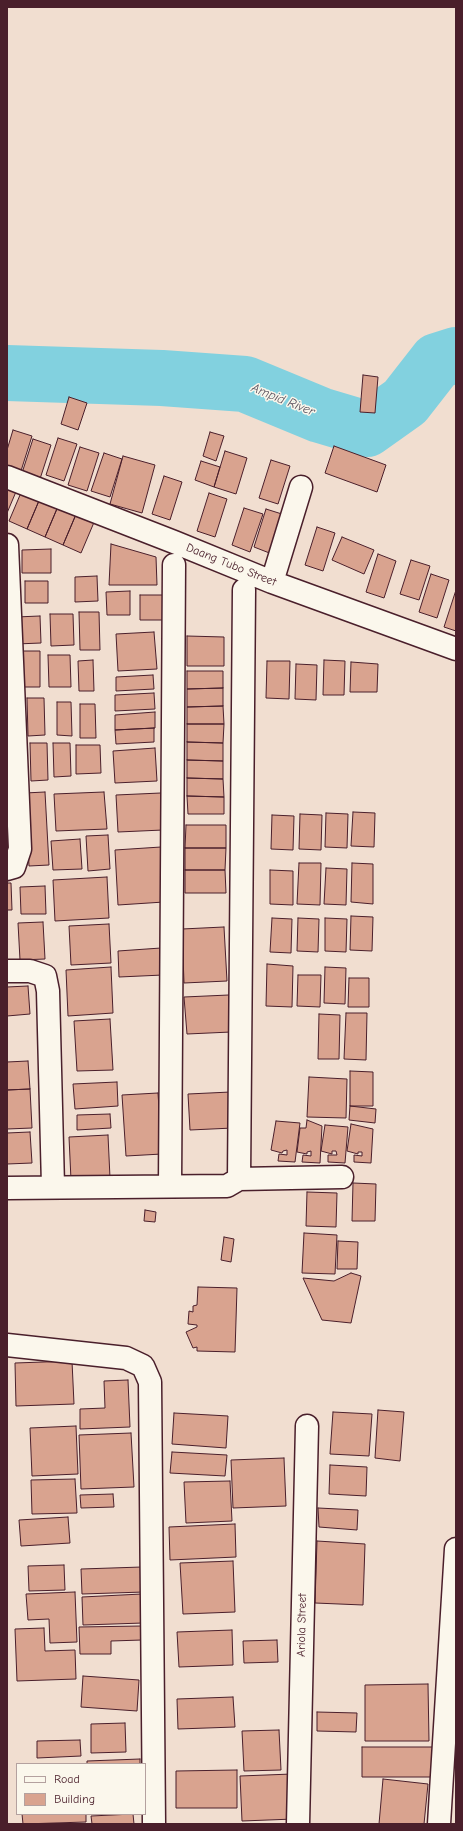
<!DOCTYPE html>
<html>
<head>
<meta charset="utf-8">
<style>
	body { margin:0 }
	#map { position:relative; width:463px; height:1831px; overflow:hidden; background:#f1ded0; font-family:"Comic Neue",sans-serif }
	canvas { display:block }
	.frame { position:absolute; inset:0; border:8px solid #4a1f2b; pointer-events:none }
	.legend { position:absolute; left:16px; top:1763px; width:130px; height:52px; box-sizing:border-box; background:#fbf7ec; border:1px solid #b4a19f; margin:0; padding:5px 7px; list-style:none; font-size:12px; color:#4a1f2b }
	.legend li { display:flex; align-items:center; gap:8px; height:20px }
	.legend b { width:20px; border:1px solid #b4a19f }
</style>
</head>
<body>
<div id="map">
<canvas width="463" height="1831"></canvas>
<div class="frame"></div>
<ul class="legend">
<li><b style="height:5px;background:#fbf7ec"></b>Road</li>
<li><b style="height:11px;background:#d9a38f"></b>Building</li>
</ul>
</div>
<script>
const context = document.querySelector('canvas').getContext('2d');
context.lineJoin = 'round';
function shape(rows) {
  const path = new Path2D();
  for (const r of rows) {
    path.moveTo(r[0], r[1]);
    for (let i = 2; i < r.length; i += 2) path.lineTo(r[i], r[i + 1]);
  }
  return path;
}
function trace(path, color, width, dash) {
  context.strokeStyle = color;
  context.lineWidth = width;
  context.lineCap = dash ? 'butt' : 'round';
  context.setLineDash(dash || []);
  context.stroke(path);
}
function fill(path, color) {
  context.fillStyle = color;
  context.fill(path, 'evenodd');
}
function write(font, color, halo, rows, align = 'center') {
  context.font = font + ' "Comic Neue",sans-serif';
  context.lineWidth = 3;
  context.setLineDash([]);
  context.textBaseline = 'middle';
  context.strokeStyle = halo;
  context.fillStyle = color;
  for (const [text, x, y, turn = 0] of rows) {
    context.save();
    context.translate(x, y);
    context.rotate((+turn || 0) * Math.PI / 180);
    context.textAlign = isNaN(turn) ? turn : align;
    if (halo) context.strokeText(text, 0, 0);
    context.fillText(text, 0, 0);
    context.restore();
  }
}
trace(shape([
	[7,373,162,378,245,384,320,415,367,429,405,402,437,361,456,355]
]), '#82d1df', 56);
const building = shape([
	[363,375,378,377,375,413,360,412,363,375],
	[69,397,87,403,78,430,61,424,69,397],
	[13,430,32,436,20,474,7,470,7,450,13,430],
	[210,432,224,436,216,461,203,456,210,432],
	[58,438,77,444,64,481,46,475,58,438],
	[33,439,51,445,39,482,21,476,33,439],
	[334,446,386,465,377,492,325,473,334,446],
	[80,447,99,453,87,491,68,485,80,447],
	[225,451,247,458,236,494,214,487,225,451],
	[104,453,122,459,110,497,91,491,104,453],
	[123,456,155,465,142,513,110,504,123,456],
	[271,460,290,466,278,504,259,498,271,460],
	[201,461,220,467,214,487,195,480,201,461],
	[164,476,182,482,170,520,152,514,164,476],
	[7,482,18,487,7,513,7,482],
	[23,488,41,496,27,529,9,521,23,488],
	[209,493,227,499,215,537,197,531,209,493],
	[41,496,59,504,45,537,27,529,41,496],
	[59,504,77,512,63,545,45,537,59,504],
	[244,508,263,514,250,552,232,545,244,508],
	[266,509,285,515,272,554,254,547,266,509],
	[77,512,95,520,81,553,63,545,77,512],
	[317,527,335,533,323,571,305,565,317,527],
	[342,537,374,550,364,574,332,560,342,537],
	[111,544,156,557,157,585,109,585,111,544],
	[51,549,51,573,22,573,22,550,51,549],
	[378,554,396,561,384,598,366,592,378,554],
	[411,560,430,566,419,600,400,594,411,560],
	[431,574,449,580,437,618,419,612,431,574],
	[97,576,98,601,75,602,75,577,97,576],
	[25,581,48,581,48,603,25,603,25,581],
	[456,590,456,631,444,627,456,590],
	[130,591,130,615,107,615,106,592,130,591],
	[140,595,163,595,163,620,140,620,140,595],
	[79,612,99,612,100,650,80,650,79,612],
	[50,614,73,614,74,645,51,646,50,614],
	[40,616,41,643,16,644,16,617,40,616],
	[154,632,157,669,118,671,116,634,154,632],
	[187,636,224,637,224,666,187,666,187,636],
	[16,651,40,651,40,687,16,687,16,651],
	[48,655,70,655,71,687,49,687,48,655],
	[93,660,94,691,79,691,78,661,93,660],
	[324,660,345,661,344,695,323,695,324,660],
	[267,661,290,661,289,699,266,698,267,661],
	[351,662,378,664,377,692,350,692,351,662],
	[296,664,317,665,316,700,295,699,296,664],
	[187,671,223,671,223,688,187,689,187,671],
	[153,675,154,689,116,691,116,677,153,675],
	[223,688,223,706,187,707,187,689,223,688],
	[154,693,155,709,115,711,115,695,154,693],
	[27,698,44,698,45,735,28,736,27,698],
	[57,702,71,702,72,736,57,735,57,702],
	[80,704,95,704,96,738,80,738,80,704],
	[223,706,224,724,187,724,187,707,223,706],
	[155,712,155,728,115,730,115,715,155,712],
	[187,724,224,724,223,743,187,742,187,724],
	[154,728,154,742,116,744,115,730,154,728],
	[187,742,223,743,223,761,187,760,187,742],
	[30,743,47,743,48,780,31,781,30,743],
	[53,743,70,743,71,776,54,777,53,743],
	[76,745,100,745,101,773,76,774,76,745],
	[155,748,157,781,115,783,113,751,155,748],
	[187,760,223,761,223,779,187,778,187,760],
	[187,778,223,779,224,797,187,796,187,778],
	[45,792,49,865,29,866,25,793,45,792],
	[104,792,107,829,56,831,54,794,104,792],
	[161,793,163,830,118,832,116,795,161,793],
	[187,796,224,797,224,814,188,814,187,796],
	[353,812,375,813,374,847,351,846,353,812],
	[326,813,348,814,347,848,325,847,326,813],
	[300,814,322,815,321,850,299,849,300,814],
	[272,815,294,816,293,850,271,849,272,815],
	[186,825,226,825,226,848,185,848,186,825],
	[108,835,110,869,88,871,86,836,108,835],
	[80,839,82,869,53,870,51,841,80,839],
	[161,847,164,902,118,905,115,850,161,847],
	[185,848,226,848,225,870,185,870,185,848],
	[299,863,321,863,320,905,297,904,299,863],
	[352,863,373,864,373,904,351,902,352,863],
	[326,868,347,869,346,905,324,904,326,868],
	[185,870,225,870,226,893,185,893,185,870],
	[270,870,293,871,293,905,270,904,270,870],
	[107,877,109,918,55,921,53,880,107,877],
	[7,883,11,883,12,910,7,910,7,883],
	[45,886,46,914,21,914,20,887,45,886],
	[351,916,373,917,372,951,350,950,351,916],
	[272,918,292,919,291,953,270,952,272,918],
	[298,918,319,919,318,952,297,951,298,918],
	[325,918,347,919,346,952,325,951,325,918],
	[43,922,45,959,20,960,18,923,43,922],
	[109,924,111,963,71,965,69,926,109,924],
	[224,927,227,981,184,983,182,929,224,927],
	[161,948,163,975,119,977,118,951,161,948],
	[267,964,293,966,292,1007,266,1006,267,964],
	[111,967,113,1013,68,1016,66,970,111,967],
	[325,967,346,968,345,1004,324,1003,325,967],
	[298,975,321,975,320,1007,297,1006,298,975],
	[349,978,369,978,369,1007,348,1007,349,978],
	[28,986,30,1014,7,1016,7,987,28,986],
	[229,995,231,1032,187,1034,184,997,229,995],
	[346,1013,367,1013,366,1060,344,1059,346,1013],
	[319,1014,340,1015,339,1059,318,1059,319,1014],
	[110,1019,113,1070,77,1071,74,1021,110,1019],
	[28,1061,30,1089,7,1090,7,1062,28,1061],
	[350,1071,373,1072,373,1106,350,1106,350,1071],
	[309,1077,347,1079,346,1118,307,1117,309,1077],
	[117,1082,118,1106,75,1109,73,1084,117,1082],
	[30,1089,32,1128,7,1129,7,1090,30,1089],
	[231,1092,233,1128,190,1130,188,1094,231,1092],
	[158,1093,162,1154,126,1156,122,1095,158,1093],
	[350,1106,376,1109,375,1123,349,1120,350,1106],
	[110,1114,111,1128,77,1130,77,1115,110,1114],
	[307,1120,322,1126,320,1163,302,1162,303,1155,311,1156,311,1151,307,1152,307,1154,297,1152,300,1128,306,1128,307,1120],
	[276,1121,300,1123,295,1162,278,1161,279,1154,287,1155,287,1150,283,1151,282,1153,271,1150,276,1121],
	[351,1124,373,1129,371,1163,354,1162,354,1155,362,1156,362,1152,358,1152,358,1154,347,1151,351,1124],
	[325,1125,348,1127,345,1163,328,1162,328,1155,337,1155,336,1151,332,1151,332,1154,321,1151,325,1125],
	[30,1132,32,1163,7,1164,7,1133,30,1132],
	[108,1135,110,1178,71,1180,69,1137,108,1135],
	[353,1183,376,1184,375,1221,352,1221,353,1183],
	[307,1192,337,1193,336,1227,306,1226,307,1192],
	[145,1210,156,1212,155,1222,144,1221,145,1210],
	[304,1233,337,1235,335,1274,302,1273,304,1233],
	[224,1237,234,1239,231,1262,221,1260,224,1237],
	[338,1241,358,1242,357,1269,337,1269,338,1241],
	[351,1273,361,1276,351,1323,322,1320,303,1278,334,1281,351,1273],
	[198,1287,237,1288,235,1352,197,1351,197,1347,193,1348,186,1332,197,1327,197,1325,188,1324,189,1311,193,1312,193,1306,197,1305,198,1287],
	[72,1361,74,1404,16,1406,15,1363,72,1361],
	[128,1380,130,1427,80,1429,80,1409,105,1408,104,1381,128,1380],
	[378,1410,404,1412,400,1461,375,1458,378,1410],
	[333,1412,372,1414,369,1456,330,1454,333,1412],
	[174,1413,228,1416,226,1448,172,1444,174,1413],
	[76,1426,78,1474,32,1476,30,1428,76,1426],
	[131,1433,134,1487,81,1489,79,1435,131,1433],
	[172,1452,227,1455,225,1476,170,1473,172,1452],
	[284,1458,286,1506,233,1508,231,1460,284,1458],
	[330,1465,367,1467,366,1496,329,1494,330,1465],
	[75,1479,77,1513,32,1514,31,1480,75,1479],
	[230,1481,232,1521,186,1523,184,1482,230,1481],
	[113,1494,114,1507,81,1508,80,1495,113,1494],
	[318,1508,358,1510,357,1530,319,1527,318,1508],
	[68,1517,70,1543,21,1546,19,1520,68,1517],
	[235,1524,236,1557,170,1560,169,1527,235,1524],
	[317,1541,365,1544,363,1605,315,1603,317,1541],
	[233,1561,235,1612,183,1614,180,1563,233,1561],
	[64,1565,65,1590,29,1591,28,1566,64,1565],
	[142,1567,144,1592,82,1594,81,1569,142,1567],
	[75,1592,77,1642,50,1643,49,1619,28,1620,26,1594,75,1592],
	[142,1594,143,1623,83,1625,82,1597,142,1594],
	[142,1626,142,1640,111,1641,111,1654,80,1654,79,1627,142,1626],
	[44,1628,45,1651,75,1650,76,1679,17,1681,15,1629,44,1628],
	[232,1630,233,1665,179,1667,177,1632,232,1630],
	[277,1640,278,1662,244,1663,243,1641,277,1640],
	[83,1676,139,1680,137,1711,81,1707,83,1676],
	[428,1684,429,1741,365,1741,365,1685,428,1684],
	[233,1697,235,1727,178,1729,177,1699,233,1697],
	[317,1712,357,1713,356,1732,317,1731,317,1712],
	[125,1723,126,1752,91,1753,91,1724,125,1723],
	[279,1730,281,1770,244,1771,242,1731,279,1730],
	[80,1740,81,1756,37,1758,37,1741,80,1740],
	[362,1747,435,1747,435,1777,362,1777,362,1747],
	[140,1759,140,1764,87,1764,87,1761,140,1759],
	[237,1770,237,1808,176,1808,176,1771,237,1770],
	[292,1774,294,1819,242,1821,240,1776,292,1774],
	[383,1779,428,1784,424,1824,379,1824,383,1779],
	[22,1814,86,1814,86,1822,23,1824,22,1814],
	[133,1814,134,1824,92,1824,91,1816,133,1814]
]);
fill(building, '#d9a38f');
trace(building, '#4a1f2b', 1);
const minor = shape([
	[7,477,174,542,272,582,456,649],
	[7,545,20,849,14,867,7,869],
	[272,582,301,487],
	[7,971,30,971,45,976,48,991,53,1186],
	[239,1179,342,1177],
	[170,1185,174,565],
	[7,1188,227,1186,239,1179,244,590],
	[7,1345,126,1358,143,1366,150,1382,154,1824],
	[298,1824,307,1426],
	[439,1824,456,1549]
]);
trace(minor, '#4a1f2b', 25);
trace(minor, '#fbf7ec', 22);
write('12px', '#4a1f2b', '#fbf7ec', [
	["Daang Tubo Street",231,565,22],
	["Ariola Street",302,1625,-89]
]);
write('italic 13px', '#5b5461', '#fbf7ec', [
	["Ampid River",283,400,22]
]);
</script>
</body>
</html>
